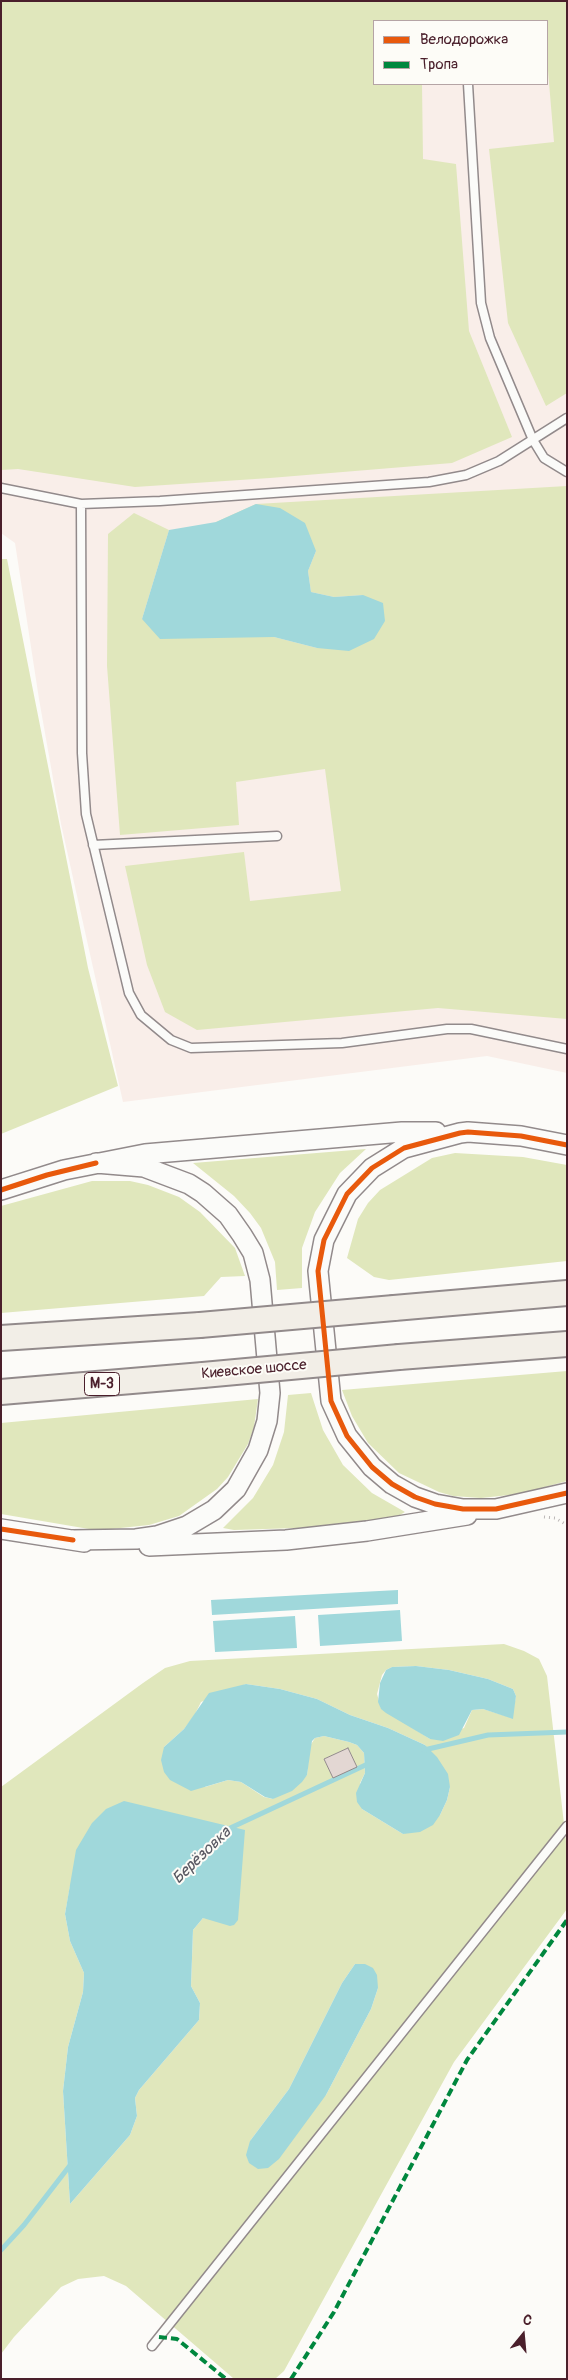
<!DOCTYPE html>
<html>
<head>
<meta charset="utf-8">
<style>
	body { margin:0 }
	#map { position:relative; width:568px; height:2380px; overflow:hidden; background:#fcfbf8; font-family:Pangolin,sans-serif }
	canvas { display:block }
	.frame { position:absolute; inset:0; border:2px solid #4a1f2b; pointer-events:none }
	.legend { position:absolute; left:373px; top:20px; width:175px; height:65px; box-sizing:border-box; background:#fdfcf7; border:1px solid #b5a4a5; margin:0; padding:6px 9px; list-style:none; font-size:15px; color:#4a1f2b }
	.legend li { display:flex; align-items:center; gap:10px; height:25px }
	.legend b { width:25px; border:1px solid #b5a4a5 }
	.north { position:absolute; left:498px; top:2310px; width:50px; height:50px; -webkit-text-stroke:4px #fdfcf7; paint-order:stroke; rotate:17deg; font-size:14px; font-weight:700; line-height:20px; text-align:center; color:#4a1f2b }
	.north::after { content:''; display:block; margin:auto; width:18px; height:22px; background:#4a1f2b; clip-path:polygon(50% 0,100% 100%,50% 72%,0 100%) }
</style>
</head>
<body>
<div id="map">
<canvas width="568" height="2380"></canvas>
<div class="frame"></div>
<ul class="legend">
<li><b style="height:6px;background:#e8590c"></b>Велодорожка</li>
<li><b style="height:6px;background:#00873e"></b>Тропа</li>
</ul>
<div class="north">С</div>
</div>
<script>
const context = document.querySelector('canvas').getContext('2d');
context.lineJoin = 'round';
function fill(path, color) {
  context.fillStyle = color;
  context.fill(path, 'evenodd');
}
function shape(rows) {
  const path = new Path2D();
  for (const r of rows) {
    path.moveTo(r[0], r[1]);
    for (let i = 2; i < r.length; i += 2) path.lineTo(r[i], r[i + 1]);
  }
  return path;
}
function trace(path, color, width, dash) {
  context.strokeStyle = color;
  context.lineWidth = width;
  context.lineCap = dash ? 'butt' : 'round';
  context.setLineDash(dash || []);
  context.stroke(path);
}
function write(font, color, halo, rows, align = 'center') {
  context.font = font + ' Pangolin,sans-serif';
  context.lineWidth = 4;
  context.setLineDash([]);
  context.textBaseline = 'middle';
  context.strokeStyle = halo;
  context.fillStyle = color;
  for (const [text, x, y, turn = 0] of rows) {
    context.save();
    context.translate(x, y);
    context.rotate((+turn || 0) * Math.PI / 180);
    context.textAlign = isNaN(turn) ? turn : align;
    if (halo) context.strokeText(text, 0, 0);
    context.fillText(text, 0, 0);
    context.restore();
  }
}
fill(shape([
	[1,1,567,1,567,1073,487,1056,123,1102,61,824,39,699,15,543,1,533],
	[374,21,547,21,547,84,374,84]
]), '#f9eee9');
fill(shape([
	[1,1,567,1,567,393,546,406,508,323,489,149,554,142,547,59,547,21,374,21,374,84,422,84,423,159,456,164,469,331,512,437,452,463,270,478,135,487,18,469,1,470],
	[567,486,567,1019,438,1008,197,1030,165,1012,147,965,125,866,244,852,250,901,341,891,325,769,236,782,239,825,120,835,107,666,108,534,134,513,169,530,142,619,274,637,317,648,363,595,334,597,311,592,308,571,316,551,216,522,256,504],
	[1,559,7,559,88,968,118,1086,1,1134],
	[366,1149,340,1173,315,1212,302,1248,302,1288,277,1290,275,1262,261,1228,250,1213,234,1196,193,1163],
	[455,1153,523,1157,567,1165,567,1261,389,1280,374,1277,347,1258,358,1219,368,1203,380,1190,432,1158],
	[92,1181,130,1181,148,1185,179,1197,200,1212,235,1248,245,1276,221,1277,204,1296,1,1313,1,1206],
	[567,1371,567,1481,519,1494,481,1498,453,1496,439,1492,399,1473,368,1443,352,1416,342,1390],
	[311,1393,323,1430,343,1465,372,1493,405,1512,398,1516,356,1523,297,1528,234,1530,223,1528,253,1498,273,1465,284,1432,288,1395],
	[258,1399,254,1427,248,1444,228,1477,217,1489,179,1516,149,1525,111,1529,89,1529,1,1514,1,1423],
	[504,1644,524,1651,539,1659,547,1676,567,1850,567,1909,454,2062,284,2371,275,2379,233,2378,126,2286,104,2276,78,2279,61,2287,14,2337,1,2354,1,1787,143,1683,165,1668,190,1661],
	[416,1666,449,1670,488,1679,513,1689,516,1696,512,1718,483,1709,472,1710,464,1728,430,1739,381,1708,377,1694,382,1675,386,1670,392,1667],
	[246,1684,280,1689,317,1699,350,1715,388,1728,425,1745,450,1787,447,1800,440,1815,403,1834,362,1809,360,1783,365,1773,364,1753,357,1745,349,1742,324,1736,315,1738,310,1746,307,1775,273,1799,264,1797,241,1782,228,1780,205,1787,164,1747,184,1729,194,1716,201,1702],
	[348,1748,357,1767,333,1778,324,1759],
	[70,1886,238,1920,203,1918,193,1930,191,1986,200,2003,199,2020,139,2090,135,2098,137,2116,130,2135,70,2204,63,2091,68,2047,83,1992,84,1973,70,1941,65,1914],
	[355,1964,378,1988,371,2009,326,2095,250,2141,289,2089,342,1983]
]), '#e0e7bc');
fill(shape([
	[256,504,280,508,305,523,316,551,308,571,311,592,334,597,363,595,383,603,385,621,374,639,349,651,317,648,274,637,160,639,142,619,169,530,216,522],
	[398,1590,398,1604,212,1615,211,1600],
	[400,1610,402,1641,320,1646,318,1615],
	[295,1616,297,1648,215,1652,213,1621],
	[416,1666,449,1670,488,1679,513,1689,516,1696,513,1719,483,1709,472,1710,459,1735,443,1741,430,1739,386,1713,381,1709,378,1702,380,1683,386,1670,392,1667],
	[246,1684,280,1689,317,1699,350,1715,388,1728,425,1745,437,1757,448,1774,450,1787,447,1800,440,1815,433,1825,420,1832,403,1834,362,1809,357,1802,356,1793,365,1773,364,1753,357,1745,349,1742,324,1736,315,1738,312,1741,307,1775,302,1782,292,1791,273,1799,265,1797,241,1782,228,1780,191,1791,170,1780,164,1772,161,1760,164,1747,184,1729,209,1693],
	[124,1801,245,1830,238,1920,234,1925,230,1926,203,1918,193,1930,191,1986,200,2003,199,2020,139,2090,135,2098,137,2116,130,2135,70,2204,63,2091,68,2047,83,1992,84,1973,70,1941,65,1914,76,1850,92,1823,106,1809],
	[355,1964,365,1964,373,1968,377,1975,378,1988,371,2009,326,2095,279,2159,268,2168,258,2169,249,2163,246,2155,250,2141,289,2089,342,1983]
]), '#a0d8db');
trace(shape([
	[424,1750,488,1735,567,1732],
	[226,1830,372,1762],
	[1,2250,24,2225,71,2164]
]), '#a0d8db', 5);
const building = shape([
	[348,1748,357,1767,333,1778,324,1759,348,1748]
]);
fill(building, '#e3d7d3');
trace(building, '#928a8b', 1);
const service = shape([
	[468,84,481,303,490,338,533,440,544,458,567,472],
	[1,488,81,504,160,501,429,482,466,475,499,461,567,418],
	[81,504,82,753,86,814,129,993,141,1015,171,1040,191,1048,342,1043,447,1029,471,1029,567,1049],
	[93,845,277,836],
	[152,2346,567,1826]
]);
const tertiary = shape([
	[567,1145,521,1136,468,1132,460,1133,404,1148,372,1168,347,1194,324,1240,318,1271,331,1401,347,1436,372,1467,392,1484,415,1497,435,1504,463,1509,496,1509,567,1493],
	[1,1190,64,1170,145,1154,402,1132,436,1132],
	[1,1529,84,1542],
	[73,1540,136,1539,157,1536,187,1526,214,1510,236,1489,258,1450,267,1421,270,1393,260,1280,253,1253,242,1235,228,1215,203,1193,189,1184,144,1167,96,1163],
	[149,1546,286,1540,367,1531,467,1515]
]);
const trunk = shape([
	[394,1308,567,1293],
	[1,1338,200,1325],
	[399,1357,567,1344],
	[1,1392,203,1375]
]);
trace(service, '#928a8b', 11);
trace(tertiary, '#928a8b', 22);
trace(trunk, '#928a8b', 28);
trace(shape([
	[544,1517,555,1518,567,1525]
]), '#bbb6b6', 3, [1, 4]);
trace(service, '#fbfbf9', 8);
trace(tertiary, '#fbfbf9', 19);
trace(trunk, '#f2eee7', 24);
const trunkBridge = shape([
	[200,1325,394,1308],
	[203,1375,399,1357]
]);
trace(trunkBridge, '#928a8b', 28, []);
trace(trunkBridge, '#f2eee7', 24);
trace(shape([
	[159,2337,177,2339,226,2379],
	[291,2379,334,2312,467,2060,567,1920]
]), '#00873e', 4, [8, 4]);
trace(shape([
	[567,1145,521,1136,468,1132,460,1133,404,1148,372,1168,347,1194,324,1240,318,1271,331,1401,347,1436,372,1467,392,1484,415,1497,435,1504,463,1509,496,1509,567,1493],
	[1,1190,47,1175,96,1163],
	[1,1529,73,1540]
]), '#e8590c', 5);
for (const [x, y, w] of [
	[102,1384,35]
]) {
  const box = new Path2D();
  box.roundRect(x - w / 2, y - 11.5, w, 23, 4);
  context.fillStyle = '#fdfcf7';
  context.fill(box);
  trace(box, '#4a1f2b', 1);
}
write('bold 14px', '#4a1f2b', null, [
	["М-3",102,1384]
]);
write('15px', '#4a1f2b', '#fdfcf7', [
	["Киевское шоссе",254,1370,-5]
]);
write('italic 16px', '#5a5a64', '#fdfcf7', [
	["Берёзовка",202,1856,-44]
]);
</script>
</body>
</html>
